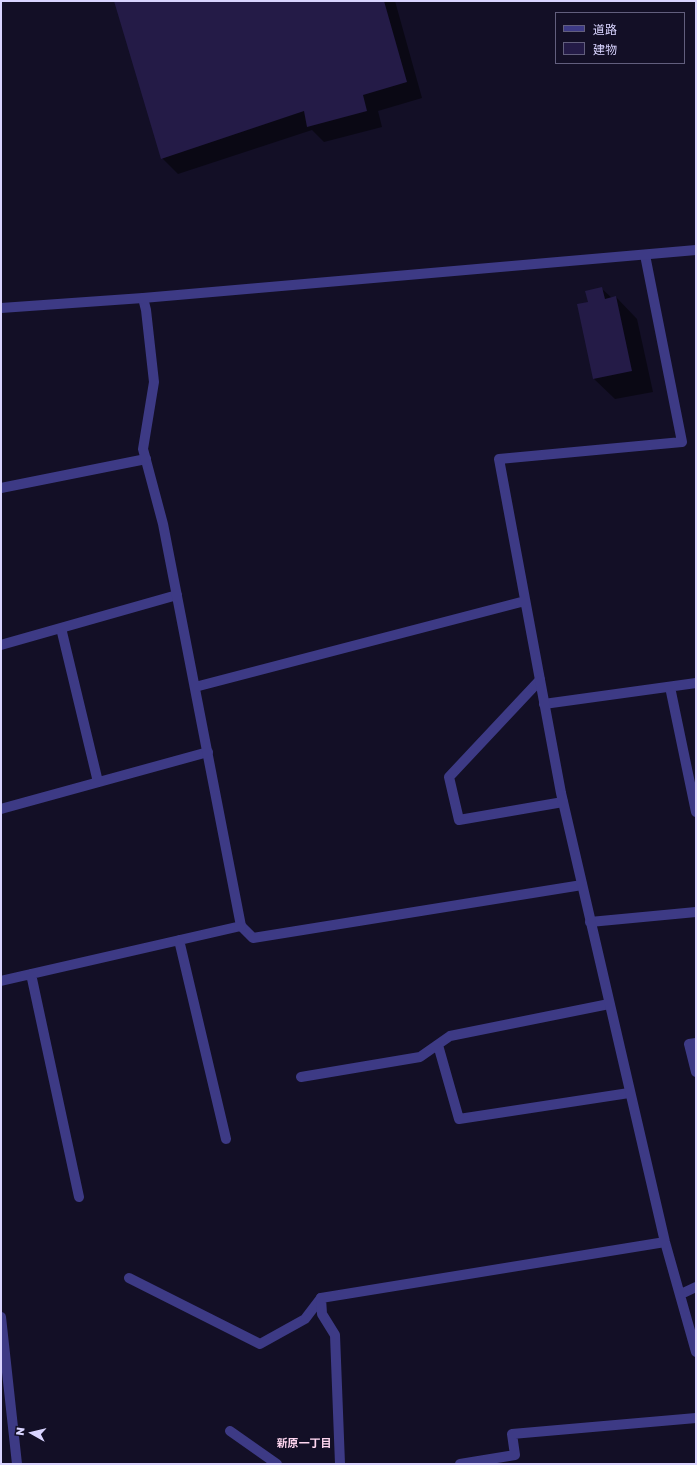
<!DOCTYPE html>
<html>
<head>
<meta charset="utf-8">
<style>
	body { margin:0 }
	#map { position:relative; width:697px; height:1465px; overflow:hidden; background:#130f26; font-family:"Golos Text","Noto Sans JP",sans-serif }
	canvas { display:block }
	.frame { position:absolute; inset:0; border:2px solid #d9d4ff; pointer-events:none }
	.legend { position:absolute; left:555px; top:12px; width:130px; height:52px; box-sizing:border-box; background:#130f26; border:1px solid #625e7d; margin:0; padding:5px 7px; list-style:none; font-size:12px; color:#d9d4ff }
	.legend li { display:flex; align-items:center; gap:8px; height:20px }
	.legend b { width:20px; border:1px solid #625e7d }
	.north { position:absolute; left:12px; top:1413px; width:40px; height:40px; -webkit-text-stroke:3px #130f26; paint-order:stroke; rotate:278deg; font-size:11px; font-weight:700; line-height:16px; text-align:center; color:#d9d4ff }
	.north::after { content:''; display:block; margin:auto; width:14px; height:18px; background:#d9d4ff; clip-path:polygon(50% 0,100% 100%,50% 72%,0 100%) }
</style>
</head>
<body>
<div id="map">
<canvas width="697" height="1465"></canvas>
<div class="frame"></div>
<ul class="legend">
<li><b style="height:5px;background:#3d3a85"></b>道路</li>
<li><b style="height:11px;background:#241b47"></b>建物</li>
</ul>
<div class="north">N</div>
</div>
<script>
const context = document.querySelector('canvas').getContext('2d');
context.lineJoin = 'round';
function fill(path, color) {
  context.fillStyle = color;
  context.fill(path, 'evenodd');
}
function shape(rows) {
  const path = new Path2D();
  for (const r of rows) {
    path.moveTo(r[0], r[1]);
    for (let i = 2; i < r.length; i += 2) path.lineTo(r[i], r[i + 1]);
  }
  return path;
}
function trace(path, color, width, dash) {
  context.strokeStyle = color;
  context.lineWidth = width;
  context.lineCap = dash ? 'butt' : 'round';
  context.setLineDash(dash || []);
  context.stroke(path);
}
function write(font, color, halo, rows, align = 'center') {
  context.font = font + ' "Golos Text","Noto Sans JP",sans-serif';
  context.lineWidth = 3;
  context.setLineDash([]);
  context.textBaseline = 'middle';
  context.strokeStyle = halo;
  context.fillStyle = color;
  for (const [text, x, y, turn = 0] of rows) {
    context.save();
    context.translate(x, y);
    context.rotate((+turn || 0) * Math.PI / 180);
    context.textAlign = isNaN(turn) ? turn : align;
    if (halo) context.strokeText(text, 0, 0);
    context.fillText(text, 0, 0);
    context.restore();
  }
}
fill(shape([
	[115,1,395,1,422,98,378,111,382,127,324,142,312,130,178,174,162,158],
	[602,289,612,298,616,297,637,319,653,392,615,399,593,378,589,303]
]), '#0007');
fill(shape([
	[114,1,384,1,407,82,363,95,367,111,307,127,304,111,161,159],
	[602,287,605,299,616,296,632,371,593,379,577,304,588,302,585,291]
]), '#241b47');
trace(shape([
	[1,488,146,459],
	[61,628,98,782],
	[1,645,177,595],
	[540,680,449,777,459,820,563,802],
	[670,687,696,812],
	[544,704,696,683],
	[1,809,208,752],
	[590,922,696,912],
	[241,926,253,938,582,885],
	[438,1045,459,1119,629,1093],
	[301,1077,420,1057,450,1036,609,1004],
	[129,1278,260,1344,305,1319,321,1298],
	[230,1431,277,1464],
	[460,1464,515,1455,512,1434,696,1418]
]), '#3d3a85', 10);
trace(shape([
	[645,255,682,442,499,459,561,793,665,1242,696,1352],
	[195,687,525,601],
	[179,940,226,1139],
	[31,974,79,1197],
	[1,981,241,926,163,524,143,449,154,382,146,310,143,298],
	[696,1043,689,1044,696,1072],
	[681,1294,696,1287],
	[340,1464,335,1335,322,1314,321,1298,665,1242]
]), '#3d3a85', 10);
trace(shape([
	[1,308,143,298,696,250],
	[1,1317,17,1464]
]), '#3d3a85', 10);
write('bold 11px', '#ffd6f0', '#130f26', [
	["新原一丁目",304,1444]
]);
</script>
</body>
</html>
